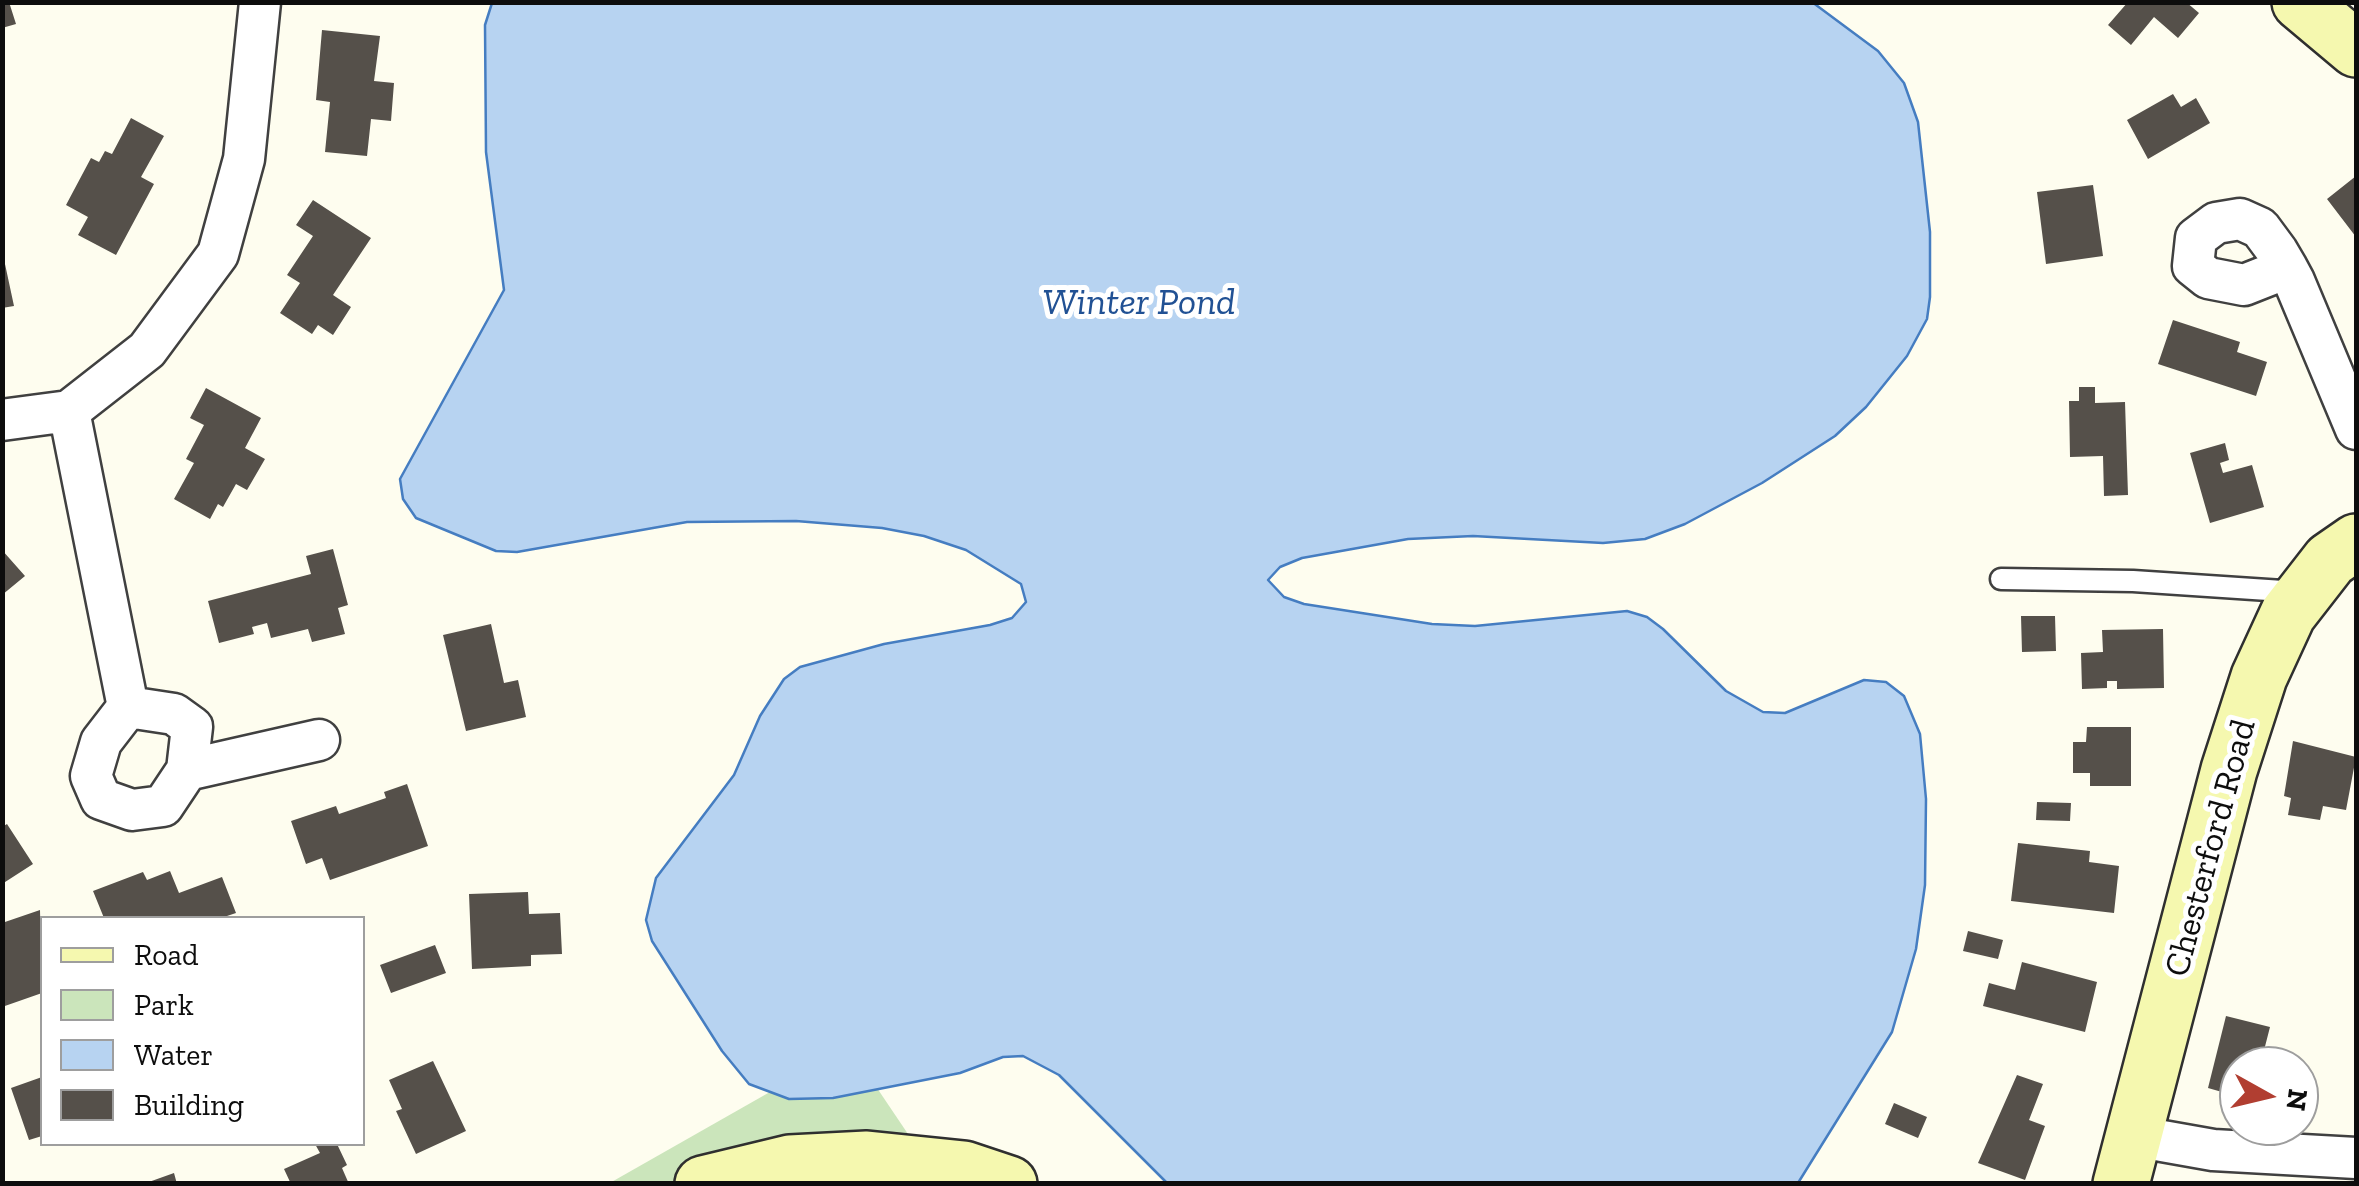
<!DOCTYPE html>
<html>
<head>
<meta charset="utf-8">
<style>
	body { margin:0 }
	#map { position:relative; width:2359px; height:1186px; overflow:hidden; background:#fefdef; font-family:"Zilla Slab",serif }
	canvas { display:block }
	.frame { position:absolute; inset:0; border:5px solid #0d0d0d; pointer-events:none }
	.legend { position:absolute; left:40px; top:916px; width:325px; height:230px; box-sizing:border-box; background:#fff; border:2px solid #9e9e9e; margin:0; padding:12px 18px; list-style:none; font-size:30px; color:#0d0d0d }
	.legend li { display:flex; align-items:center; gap:20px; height:50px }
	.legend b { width:50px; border:2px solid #9e9e9e }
	.north { position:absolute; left:2219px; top:1046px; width:100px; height:100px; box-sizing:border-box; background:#fff; border:2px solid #9e9e9e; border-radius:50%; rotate:98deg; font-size:28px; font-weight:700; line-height:40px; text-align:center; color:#0d0d0d }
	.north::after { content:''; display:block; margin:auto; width:35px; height:45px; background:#b13e31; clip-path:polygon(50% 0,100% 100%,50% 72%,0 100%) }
</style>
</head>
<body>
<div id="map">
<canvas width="2359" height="1186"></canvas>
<div class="frame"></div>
<ul class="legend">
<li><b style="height:12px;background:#f5f8af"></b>Road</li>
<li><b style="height:28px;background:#cbe5bb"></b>Park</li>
<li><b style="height:28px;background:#b7d3f1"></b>Water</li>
<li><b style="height:28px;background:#55504a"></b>Building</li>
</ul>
<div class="north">N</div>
</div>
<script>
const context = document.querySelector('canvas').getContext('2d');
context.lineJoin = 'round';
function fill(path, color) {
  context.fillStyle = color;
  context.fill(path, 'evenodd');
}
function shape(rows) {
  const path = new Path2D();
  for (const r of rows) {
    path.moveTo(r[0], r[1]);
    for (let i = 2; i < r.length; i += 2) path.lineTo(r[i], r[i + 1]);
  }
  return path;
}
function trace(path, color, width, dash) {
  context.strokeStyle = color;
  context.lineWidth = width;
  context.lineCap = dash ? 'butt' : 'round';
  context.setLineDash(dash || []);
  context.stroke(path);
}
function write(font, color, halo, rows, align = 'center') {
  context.font = font + ' "Zilla Slab",serif';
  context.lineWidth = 10;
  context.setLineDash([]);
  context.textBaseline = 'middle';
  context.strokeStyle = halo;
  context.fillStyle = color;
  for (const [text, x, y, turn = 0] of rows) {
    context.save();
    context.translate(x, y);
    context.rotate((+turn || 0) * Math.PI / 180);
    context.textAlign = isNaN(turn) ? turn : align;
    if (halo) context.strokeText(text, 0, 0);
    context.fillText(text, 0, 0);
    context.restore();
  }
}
fill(shape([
	[784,1084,877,1088,941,1183,608,1184]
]), '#cbe5bb');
const water = shape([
	[492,3,1812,2,1878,51,1904,83,1918,122,1930,232,1930,297,1927,319,1907,356,1866,407,1835,436,1762,483,1685,524,1645,539,1603,543,1473,536,1408,539,1302,558,1280,567,1268,580,1284,597,1304,604,1432,624,1475,626,1627,611,1647,617,1663,629,1726,691,1763,712,1785,713,1864,680,1886,682,1904,696,1920,734,1926,799,1925,885,1916,949,1892,1032,1798,1183,1167,1183,1059,1075,1023,1056,1003,1057,960,1073,833,1098,789,1099,749,1084,722,1051,652,941,646,920,656,878,734,775,760,716,784,679,800,667,884,644,990,625,1012,618,1026,602,1021,584,966,550,924,536,882,528,796,521,687,522,517,552,496,551,416,518,403,499,400,479,504,290,486,152,485,25,492,3]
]);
fill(water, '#b7d3f1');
trace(water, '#457dc1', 2.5);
fill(shape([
	[2,2,9,2,16,24,2,28],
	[2128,2,2186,2,2199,13,2178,38,2154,17,2131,45,2108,25],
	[322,30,380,36,374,81,394,83,391,121,371,119,367,156,325,152,330,102,316,100],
	[2173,94,2181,107,2196,98,2210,123,2148,159,2127,120],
	[131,118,164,136,141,177,154,184,116,255,78,235,88,217,66,205,91,158,99,162,105,151,112,154],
	[2356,176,2356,237,2327,199],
	[2093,185,2103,256,2046,264,2037,192],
	[313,200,371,238,333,295,351,307,333,335,318,325,312,334,280,313,300,283,287,275,313,236,296,225],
	[2,250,14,306,2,308],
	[2173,320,2240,342,2237,352,2267,362,2256,396,2158,364],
	[2079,387,2095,387,2095,403,2125,402,2128,495,2104,496,2103,456,2070,457,2069,401,2079,401],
	[206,388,261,418,245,448,265,459,247,490,236,484,223,507,218,504,210,519,174,499,194,463,186,459,204,425,190,418],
	[2225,443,2229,460,2220,463,2223,473,2252,465,2264,507,2210,523,2190,453],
	[333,549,348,605,338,608,345,634,312,642,308,629,271,638,267,623,252,627,254,634,219,643,208,601,311,574,306,556],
	[2,550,25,576,2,595],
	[2021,616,2055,616,2056,651,2022,652],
	[491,624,504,683,518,680,526,717,466,731,443,635],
	[2163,629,2164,688,2117,689,2117,681,2107,681,2107,688,2082,689,2081,653,2103,652,2102,630],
	[2087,727,2131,727,2131,786,2090,786,2090,773,2073,773,2073,742,2086,742],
	[2293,741,2356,757,2346,810,2323,806,2320,820,2288,815,2291,798,2284,796],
	[407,784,428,846,330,880,322,858,306,864,291,821,336,806,339,814,386,798,384,792],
	[2037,802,2071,803,2070,821,2036,820],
	[7,824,33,864,2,884,2,827],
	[2018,843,2090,851,2089,862,2119,866,2114,913,2011,901],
	[170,871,179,893,222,877,236,913,221,918,104,918,93,891,143,872,147,880],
	[528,892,529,914,560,913,562,954,531,955,531,966,472,969,469,894],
	[40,910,42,993,2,1007,2,923],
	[1968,931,2003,940,1998,959,1963,951],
	[435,945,446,973,391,993,380,965],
	[2022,962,2097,982,2085,1032,1983,1006,1989,983,2015,990],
	[2226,1016,2270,1027,2260,1066,2239,1066,2239,1091,2230,1088,2229,1094,2208,1088],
	[433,1061,466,1131,416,1154,396,1111,402,1109,389,1080],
	[2017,1075,2043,1084,2029,1120,2045,1126,2025,1180,1978,1163],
	[42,1077,42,1136,29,1140,11,1088],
	[2299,1079,2308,1080,2304,1115,2299,1114],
	[1894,1103,1927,1117,1918,1138,1885,1124],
	[315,1144,337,1144,347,1165,342,1168,349,1184,291,1184,284,1169,320,1153],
	[174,1173,177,1184,147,1184,146,1183]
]), '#55504a');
const lane = shape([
	[2001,579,2133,581,2298,592]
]);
const street = shape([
	[260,2,244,159,218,254,147,350,69,411,128,707,174,714,192,727,187,770,319,740],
	[2287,268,2244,285,2208,278,2193,266,2196,238,2216,223,2240,219,2260,228,2277,251,2287,268,2294,281,2356,429],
	[2,420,69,411],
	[128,707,101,742,91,776,101,799,132,810,163,806,187,770],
	[2134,1136,2213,1150,2356,1158]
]);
const secondary = shape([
	[2300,2,2356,49],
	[703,1184,790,1163,867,1159,964,1169,1009,1184],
	[2121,1184,2229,770,2259,677,2288,614,2330,560,2356,542]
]);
trace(lane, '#404040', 25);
trace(street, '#404040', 45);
trace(secondary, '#2f2f2f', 60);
trace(lane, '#fff', 20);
trace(street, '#fff', 40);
trace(secondary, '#f5f8af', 55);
write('35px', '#0d0d0d', '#fff', [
	["Chesterford Road",2211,848,-75]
]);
write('italic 38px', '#215194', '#fff', [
	["Winter Pond",1139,303]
]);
</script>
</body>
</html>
